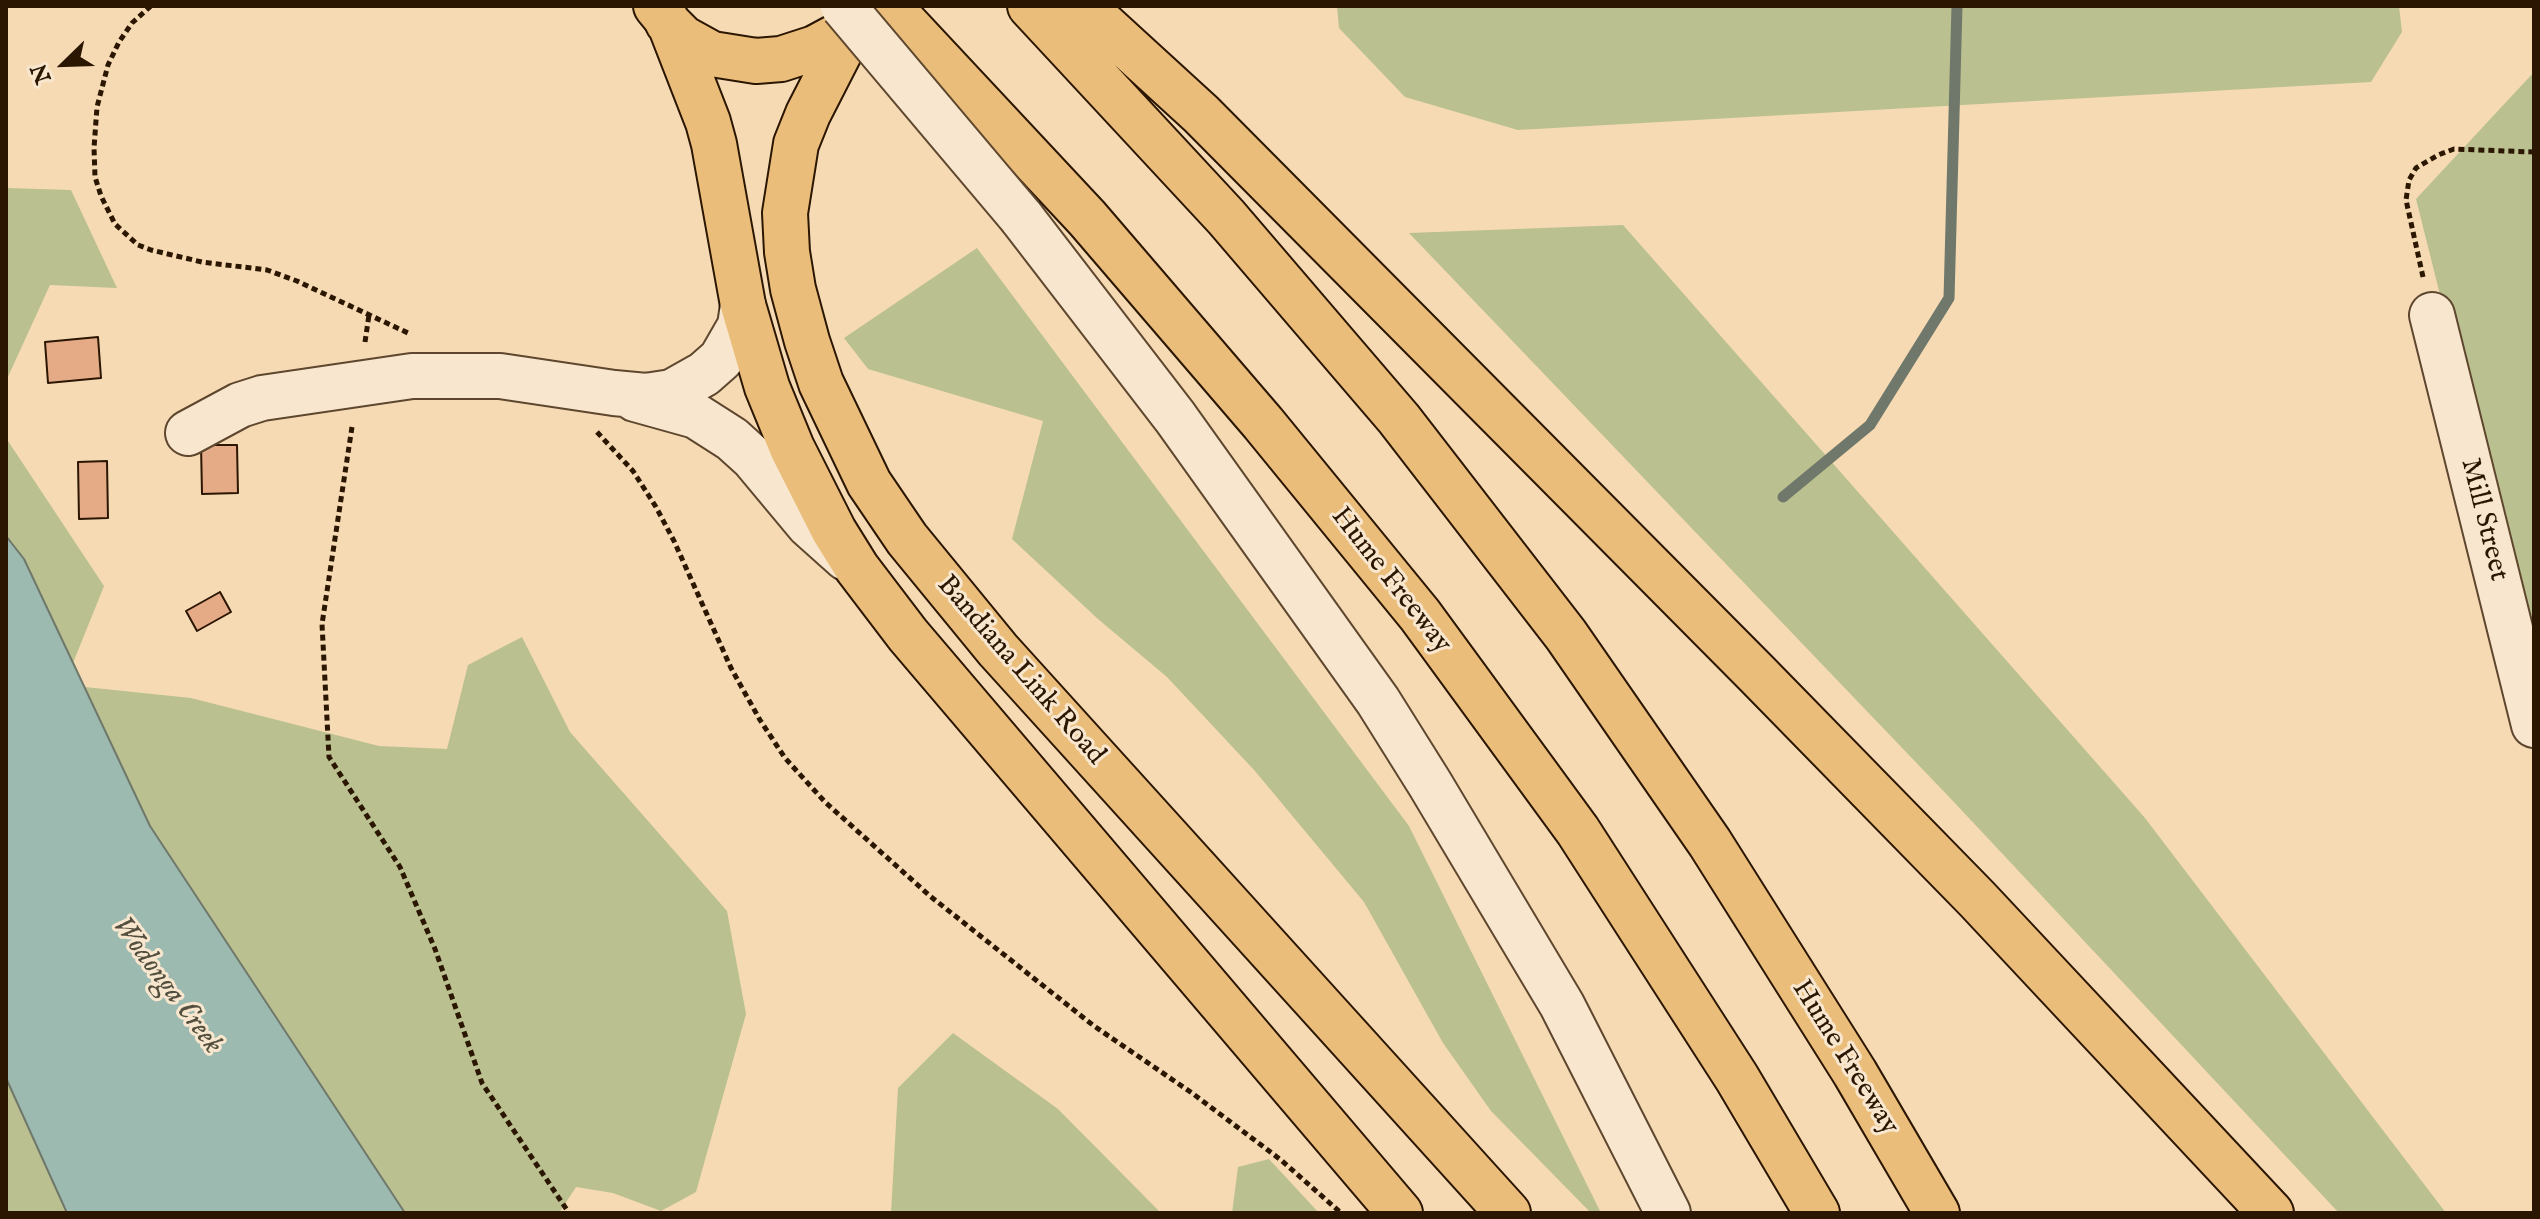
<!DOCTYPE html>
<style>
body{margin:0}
#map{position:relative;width:2540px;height:1219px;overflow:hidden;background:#f5dab4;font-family:"IM FELL English",serif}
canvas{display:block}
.frame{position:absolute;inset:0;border:8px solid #2b1602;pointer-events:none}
.north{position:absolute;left:24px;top:24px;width:80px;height:80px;-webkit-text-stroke:6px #f8e7ce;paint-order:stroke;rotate:247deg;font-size:22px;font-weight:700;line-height:32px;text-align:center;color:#2b1602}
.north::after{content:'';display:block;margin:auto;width:28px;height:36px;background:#2b1602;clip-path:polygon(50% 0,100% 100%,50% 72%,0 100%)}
</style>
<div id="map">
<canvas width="2540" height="1219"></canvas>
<div class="frame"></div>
<div class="north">N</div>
</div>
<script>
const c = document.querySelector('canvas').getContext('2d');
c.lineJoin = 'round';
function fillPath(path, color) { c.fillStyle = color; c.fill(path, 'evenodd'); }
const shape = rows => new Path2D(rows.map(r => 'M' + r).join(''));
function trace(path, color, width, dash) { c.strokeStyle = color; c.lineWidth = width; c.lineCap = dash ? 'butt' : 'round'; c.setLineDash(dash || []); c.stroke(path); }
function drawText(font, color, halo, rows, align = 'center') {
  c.font = font + ' "IM FELL English",serif'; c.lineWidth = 6; c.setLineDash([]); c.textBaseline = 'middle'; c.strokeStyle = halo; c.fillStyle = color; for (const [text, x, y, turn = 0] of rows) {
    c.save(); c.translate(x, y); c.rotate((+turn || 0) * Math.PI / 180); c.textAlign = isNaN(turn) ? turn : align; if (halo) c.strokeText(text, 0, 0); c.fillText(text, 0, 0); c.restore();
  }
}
fillPath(shape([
 [1337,6,2399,6,2402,32,2371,82,1518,130,1405,97,1339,28],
 [2534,72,2534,670,2416,199],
 [6,188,71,190,117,288,50,285,6,381],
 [1623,225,2145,818,2446,1213,2339,1213,1952,800,1409,233],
 [977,248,1409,826,1601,1213,1591,1213,1491,1111,1443,1043,1364,902,1255,771,1167,677,1098,619,1012,539,1043,421,868,369,844,338],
 [6,438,104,586,73,663,24,559,6,536],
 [522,637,570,732,727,911,746,1014,696,1192,661,1211,613,1193,576,1187,559,1213,405,1213,150,826,85,687,191,698,379,746,447,749,468,665],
 [953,1033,1058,1109,1161,1213,891,1213,898,1088],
 [6,1078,67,1213,6,1213],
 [1269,1159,1319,1213,1232,1213,1238,1167]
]), '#bac08f');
const water = shape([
 [6,536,24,559,150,826,405,1213,67,1213,6,1078,6,536]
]);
fillPath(water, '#9cbab0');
trace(water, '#6f786a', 2);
trace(shape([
 [1783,497,1870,425,1949,298,1957,6]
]), '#6f786a', 11);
const building = shape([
 [98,337,101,378,48,383,45,342,98,337],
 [201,445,237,445,238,493,202,494,201,445],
 [107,461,108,518,79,519,78,462,107,461],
 [220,592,231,612,197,631,186,611,220,592]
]);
fillPath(building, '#e5aa86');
trace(building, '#2b1602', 2);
const minor = shape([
 [1021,217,1175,417,1378,701,1430,784,1562,1005,1668,1213],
 [2432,315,2534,725],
 [635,399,696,416,732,439,753,458,808,524,846,558],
 [188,433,240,405,262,398,412,376,500,376,614,393,646,396,672,392,704,374,721,359,740,326,743,305]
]);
const major = shape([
 [668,23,683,38,712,54,756,61,781,59,815,48,841,34,857,21],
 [853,26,808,114,796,144,785,213,787,252,793,289,807,341,821,383,869,483,907,539,998,650,1508,1213],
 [671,27,708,122,714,144,743,305,767,387,792,448,834,531,857,568,908,635,1400,1213]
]);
const highway = shape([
 [656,6,665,17],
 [889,6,1087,218,1263,423,1420,615,1578,831,1737,1078,1817,1213],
 [1030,6,1226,217,1399,419,1566,635,1710,843,1855,1073,1937,1213],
 [1083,6,1201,114,1757,674,1977,899,2271,1213]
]);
trace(minor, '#5e472e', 48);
trace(major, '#2b1602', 48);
trace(highway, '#2b1602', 48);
trace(shape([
 [151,6,132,23,119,42,108,65,97,107,94,148,95,177,101,196,115,224,138,245,151,250,202,262,267,270,297,281,408,333],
 [2423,277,2406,200,2409,180,2416,168,2438,155,2454,149,2534,152],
 [365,342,369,315],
 [352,427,322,624,329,757,400,867,435,949,482,1083,569,1213],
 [597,432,633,471,656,507,674,541,731,668,760,720,785,758,825,802,930,896,1094,1026,1192,1093,1281,1160,1341,1213]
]), '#2b1602', 5, [6, 4]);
trace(minor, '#f8e7ce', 44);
trace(major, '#eabd7a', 44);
trace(highway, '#eabd7a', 44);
const minorBridge = shape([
 [843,6,1021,217]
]);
trace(minorBridge, '#5e472e', 48, []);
trace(minorBridge, '#f8e7ce', 44);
drawText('28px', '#2b1602', '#f8e7ce', [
 ["Mill Street",2483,520,76],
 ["Hume Freeway",1390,581,52],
 ["Bandiana Link Road",1020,671,49],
 ["Hume Freeway",1844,1058,58]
]);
drawText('italic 30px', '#534f3f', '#f8e7ce', [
 ["Wodonga Creek",166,986,53]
]);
</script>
